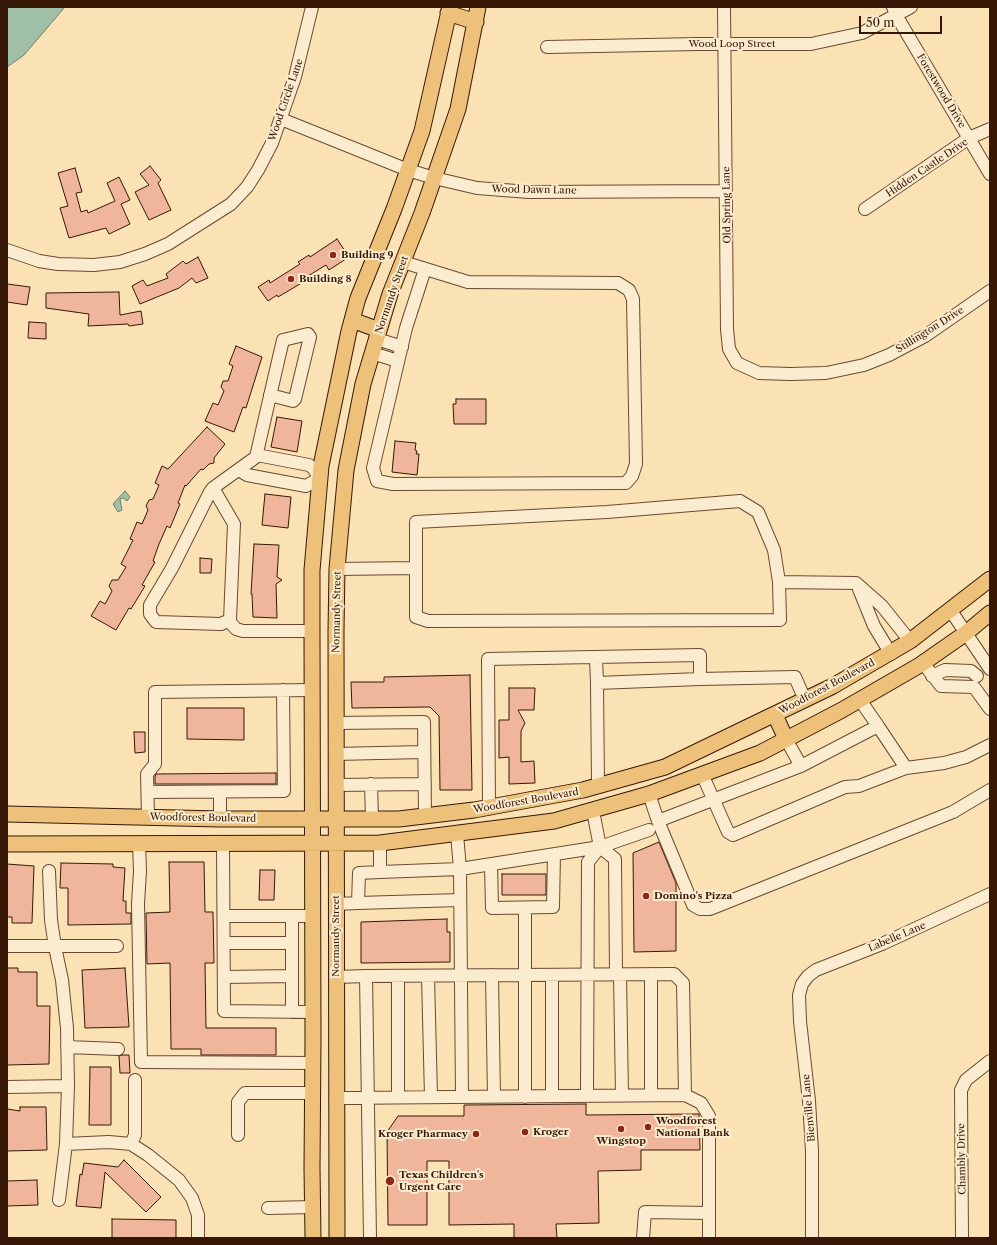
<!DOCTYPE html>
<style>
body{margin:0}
#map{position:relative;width:997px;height:1245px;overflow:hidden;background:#fbe2b5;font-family:"Libre Caslon Text",serif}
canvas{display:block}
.frame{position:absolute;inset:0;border:8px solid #361705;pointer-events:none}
.scale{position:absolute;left:859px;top:16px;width:83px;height:18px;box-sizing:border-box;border:2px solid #361705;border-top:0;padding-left:5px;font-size:12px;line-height:14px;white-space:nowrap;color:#361705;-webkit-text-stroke:3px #fceccf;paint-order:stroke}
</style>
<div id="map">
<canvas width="997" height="1245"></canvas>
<div class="frame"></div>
<div class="scale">50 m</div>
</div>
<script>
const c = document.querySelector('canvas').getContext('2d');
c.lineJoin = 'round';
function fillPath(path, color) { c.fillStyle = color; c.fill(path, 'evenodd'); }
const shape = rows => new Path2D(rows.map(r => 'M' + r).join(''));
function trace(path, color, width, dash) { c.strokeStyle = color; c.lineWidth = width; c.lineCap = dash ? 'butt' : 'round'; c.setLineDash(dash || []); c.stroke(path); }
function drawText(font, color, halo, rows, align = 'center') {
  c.font = font + ' "Libre Caslon Text",serif'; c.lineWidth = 4; c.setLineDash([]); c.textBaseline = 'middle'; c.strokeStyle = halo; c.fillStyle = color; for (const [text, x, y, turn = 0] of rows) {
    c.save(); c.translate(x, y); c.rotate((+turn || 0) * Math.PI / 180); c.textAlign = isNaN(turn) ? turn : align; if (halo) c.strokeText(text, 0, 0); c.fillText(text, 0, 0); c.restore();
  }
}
const water = shape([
 [7,7,65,7,24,55,7,67,7,7],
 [125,491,130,497,127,501,123,498,120,499,122,510,118,512,113,504,125,491]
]);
fillPath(water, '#a0bfa7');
trace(water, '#767c66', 1);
const building = shape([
 [150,166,161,180,158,183,171,210,149,220,135,192,149,185,140,174,150,166],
 [75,168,82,192,76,193,81,212,87,210,88,213,115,201,107,183,119,177,130,200,121,204,130,224,109,234,106,228,69,238,60,208,68,206,58,173,75,168],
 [337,239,349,257,329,270,326,265,308,276,310,278,278,297,277,295,268,301,258,287,269,280,270,283,300,264,298,262,309,255,310,257,337,239],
 [198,257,208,278,196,283,192,278,179,288,140,304,132,286,143,280,147,286,168,278,166,274,183,261,186,264,198,257],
 [7,284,30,287,27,305,7,302,7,284],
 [119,292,120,315,141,311,143,324,129,326,128,324,88,326,89,314,46,308,46,293,119,292],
 [29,322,46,323,46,339,28,338,29,322],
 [236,346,262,357,246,408,243,407,234,432,205,421,213,403,218,405,224,391,221,387,223,381,228,381,233,366,229,364,236,346],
 [456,399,486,399,486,424,454,424,453,404,456,404,456,399],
 [277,417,302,421,297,452,271,447,277,417],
 [207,427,225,444,214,458,214,463,209,464,203,470,201,469,186,486,185,485,178,503,180,504,170,528,167,526,159,544,153,561,155,562,142,585,145,586,131,609,129,608,116,630,91,616,100,601,105,604,112,591,109,586,112,580,118,580,126,567,121,564,133,540,130,539,137,522,142,524,148,510,146,506,149,500,153,499,159,485,155,483,162,466,168,469,207,427],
 [395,441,416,443,415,450,417,451,416,454,419,454,417,475,392,472,395,441],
 [265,494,291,497,288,528,262,525,265,494],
 [254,544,279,545,277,577,282,580,276,584,277,618,253,617,252,594,251,594,254,544],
 [200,558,212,559,211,573,200,573,200,558],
 [470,675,472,790,440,790,439,716,430,707,352,708,351,682,384,682,384,677,470,675],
 [509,688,535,688,534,710,518,710,525,723,521,731,521,762,534,761,535,783,509,784,509,757,499,758,499,720,509,720,509,688],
 [187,708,244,708,244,740,187,739,187,708],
 [134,732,145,732,145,752,135,753,134,732],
 [276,773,276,784,155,784,155,777,156,774,276,773],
 [659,842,676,883,676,951,634,952,633,853,659,842],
 [169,862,204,862,205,912,213,912,214,963,205,963,206,1028,276,1028,276,1055,201,1055,201,1049,171,1049,170,963,147,964,146,913,170,912,169,862],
 [61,863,113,864,113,867,125,868,123,901,126,901,126,913,131,913,131,924,68,925,68,888,60,888,61,863],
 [7,864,34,866,32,923,12,923,12,917,7,917,7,864],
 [260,870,275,870,274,900,259,900,260,870],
 [502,874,546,874,546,895,502,895,502,874],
 [447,919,447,932,450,932,450,962,361,963,361,922,447,919],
 [7,968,18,968,18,972,37,972,37,1006,50,1006,49,1064,7,1065,7,968],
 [125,968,129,1027,85,1028,82,970,125,968],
 [122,1055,129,1055,130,1073,120,1073,119,1056,122,1055],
 [90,1067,111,1067,111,1125,89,1125,90,1067],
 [586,1104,586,1115,699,1114,700,1150,641,1150,641,1170,598,1171,599,1223,556,1224,557,1238,514,1238,514,1224,449,1225,449,1161,427,1161,427,1225,388,1225,387,1132,398,1116,464,1116,464,1105,586,1104],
 [20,1107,46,1107,47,1150,7,1151,7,1109,20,1111,20,1107],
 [124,1160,161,1197,146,1212,105,1172,101,1208,76,1206,80,1174,82,1175,84,1163,118,1167,124,1160],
 [37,1180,38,1205,7,1206,7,1181,37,1180],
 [112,1219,176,1220,176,1238,112,1238,112,1219]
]);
fillPath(building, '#f0b69c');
trace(building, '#361705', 1);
const minor = shape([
 [724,7,727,329,729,349,737,363,759,373,790,374,826,373,864,365,889,355,925,336,990,291],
 [893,7,896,15,990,174],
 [547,47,697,44,811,44,862,33,911,7],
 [281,119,408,170,434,178,477,188,529,192,726,191],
 [865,209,969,138,990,129],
 [7,250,39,261,58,264,94,265,120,262,145,254,168,244,231,204,247,187,258,170,272,143,295,77,312,7],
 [403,262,468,282,618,283,629,290,633,299,636,464,632,476,626,483,393,484,377,481,373,468,406,328,425,269],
 [377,339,402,347],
 [372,353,398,361],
 [239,470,247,475,306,486,320,478,313,468,309,465,257,455],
 [213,488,234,524,230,620,221,624,156,622,150,614,150,605,172,568,210,492,213,488,256,457,279,357,283,340,308,334,310,337,295,399,293,401,270,395],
 [740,501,758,512,774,550,779,582,780,620,428,621,416,617,416,522,607,512,740,501],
 [337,569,415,568],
 [779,582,856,583,882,606,910,641],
 [859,589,874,626,891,654],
 [951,611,990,669],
 [229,621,236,629,243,631,312,631],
 [923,663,941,686,974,687,990,709],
 [932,676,945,670,971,671,977,676],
 [700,679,795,677,805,700],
 [597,683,598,786],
 [860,700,878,726],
 [335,723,424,722,425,816],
 [786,739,801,766],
 [335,754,424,752],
 [702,774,728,832,733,835,845,787,859,786,906,768],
 [371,784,372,819],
 [336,785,425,784],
 [148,792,284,791,283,690],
 [220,792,220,819],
 [649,794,658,821,801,766,878,726,906,768,944,763,966,757,990,745],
 [489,807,488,659,700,655,700,679,597,683,596,657],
 [148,817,147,774,155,764,155,692,312,690],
 [658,821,693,905,700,909,710,909,953,812,990,790],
 [457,834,460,869,462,1097],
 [139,843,140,871,138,904,141,1062,313,1063],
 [223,843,224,1011,313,1012],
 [380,843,380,872,460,869,600,847,649,830],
 [600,847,615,859,616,974],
 [491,864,492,908,553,907,554,854],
 [49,871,51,920,55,947,62,980,67,1028,68,1086,66,1144,59,1200],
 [380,872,359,873,358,903,460,900],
 [336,904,358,903],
 [525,908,525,1097],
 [224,916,312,916],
 [224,943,292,943],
 [7,946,117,946],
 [620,974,622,1095],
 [492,975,494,1097],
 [398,976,398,1097],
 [428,976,431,1097],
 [224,977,292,976],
 [336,977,366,976],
 [292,1012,292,916],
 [67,1047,118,1049],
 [7,1087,68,1086],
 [587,1095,588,862,600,847,593,811],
 [651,1095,651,974],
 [552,1096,552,975],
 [337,1098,685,1095,701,1103,709,1116,709,1238],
 [238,1135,238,1102,245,1093,312,1093],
 [66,1144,109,1142,131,1144,148,1155,179,1180,192,1198,198,1215,198,1238],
 [131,1144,135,1135,135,1080],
 [268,1208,314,1207],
 [370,1238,366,976,674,974,683,983,685,1095],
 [643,1238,645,1212,709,1213],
 [812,1238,812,1151,809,1101,800,1021,799,995,802,984,808,976,816,970,882,944,990,894],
 [962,1238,961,1090,966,1080,990,1061]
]);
const major = shape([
 [448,13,476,22],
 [352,320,379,330],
 [775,715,786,739],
 [7,814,220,819,399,819,474,810,583,790,665,767,833,686,910,641,990,579],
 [7,844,380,843,554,821,649,794,760,753,842,710,920,665,966,633,990,613],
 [313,1238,312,1168,313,1040,312,631,312,570,321,466,349,331,358,298,394,209,422,131,450,7],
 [337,1238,336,631,337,569,346,470,363,384,390,294,422,213,458,109,478,7]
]);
trace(minor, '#674a31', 14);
trace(major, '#361705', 17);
trace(minor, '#fceccf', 12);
trace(major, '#eec17a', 15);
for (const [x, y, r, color] of [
 [333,255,4,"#8f2418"],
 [291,279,4,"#8f2418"],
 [646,896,4,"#8f2418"],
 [648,1127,4,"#8f2418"],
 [621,1129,4,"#8f2418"],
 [525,1132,4,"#8f2418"],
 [476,1134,4,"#8f2418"],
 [390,1181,5,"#8f2418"]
]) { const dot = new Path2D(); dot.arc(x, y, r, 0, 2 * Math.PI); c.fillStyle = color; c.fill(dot); trace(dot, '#fceccf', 1.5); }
drawText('10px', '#361705', '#fceccf', [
 ["Wood Loop Street",732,44],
 ["Forestwood Drive",941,91,59],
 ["Wood Circle Lane",286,100,-71],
 ["Hidden Castle Drive",927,168,-34],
 ["Wood Dawn Lane",534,190,1],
 ["Old Spring Lane",727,205,-91],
 ["Normandy Street",392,295,-71],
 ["Stillington Drive",930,330,-32],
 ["Normandy Street",337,612,-89],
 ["Woodforest Boulevard",827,687,-28],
 ["Woodforest Boulevard",526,801,-10],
 ["Woodforest Boulevard",203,818,1],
 ["Normandy Street",336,936,-90],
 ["Labelle Lane",897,937,-23],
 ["Bienville Lane",809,1108,-95],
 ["Chambly Drive",962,1159,-91]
]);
drawText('bold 10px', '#361705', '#fceccf', [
 ["Building 9",341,255],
 ["Building 8",299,279],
 ["Domino's Pizza",654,896],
 ["Woodforest",656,1121],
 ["National Bank",656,1133],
 ["Kroger",533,1132],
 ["Kroger Pharmacy",468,1134,"right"],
 ["Wingstop",621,1141,"center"],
 ["Texas Children's",399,1175],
 ["Urgent Care",399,1187]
], 'left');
</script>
